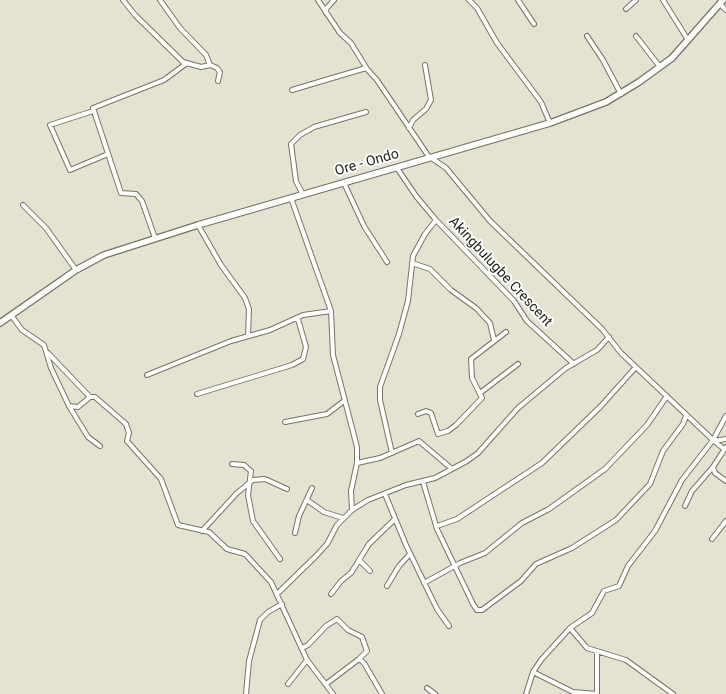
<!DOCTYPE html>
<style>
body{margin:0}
canvas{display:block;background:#e4e2d1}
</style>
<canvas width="726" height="694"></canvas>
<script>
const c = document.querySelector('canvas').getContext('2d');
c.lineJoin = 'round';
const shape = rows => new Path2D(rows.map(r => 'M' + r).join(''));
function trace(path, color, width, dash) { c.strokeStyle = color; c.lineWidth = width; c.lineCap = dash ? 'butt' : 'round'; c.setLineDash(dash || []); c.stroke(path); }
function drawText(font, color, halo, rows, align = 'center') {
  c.font = font + ' Roboto,sans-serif'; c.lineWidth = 4; c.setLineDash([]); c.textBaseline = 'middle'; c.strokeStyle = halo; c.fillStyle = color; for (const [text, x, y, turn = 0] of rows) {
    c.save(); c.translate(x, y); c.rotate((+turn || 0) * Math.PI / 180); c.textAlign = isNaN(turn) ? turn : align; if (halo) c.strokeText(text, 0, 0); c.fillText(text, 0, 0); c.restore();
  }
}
const street = shape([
 [123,0,135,15,183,62,201,67,210,65,217,68,220,72,218,81],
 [160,0,180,28,206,55,210,65],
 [318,0,340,33,351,43,367,69],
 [469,0,477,8,497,43,541,102,550,123],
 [518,0,534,24],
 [663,0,688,40],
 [720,4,726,10],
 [626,9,636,0],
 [326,13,326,9,334,0],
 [587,36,603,60,621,94],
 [636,36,660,67],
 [292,90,366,68,377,80,429,157],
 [93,111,50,125,70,170,108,154],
 [409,128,413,120,426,109,431,100,425,65],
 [430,157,446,168,490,221,602,329,621,353,714,441],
 [397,168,416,196,436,220,514,301,527,321,574,364],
 [344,183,364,226,387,262],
 [303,195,296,181,291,144,300,135,314,127,366,112],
 [291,198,331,311,333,355,357,447,357,463,351,491,352,510],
 [23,205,46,228,76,270],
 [198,225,221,265,245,298,249,309,248,336],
 [155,238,142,201,136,194,121,193,93,108,164,80,187,63],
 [412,263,430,269,451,290,476,308,490,323,494,340],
 [11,315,22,330,44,345,51,368,69,406,88,437,100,446],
 [48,353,90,397],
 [147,375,231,341,270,330,303,315,331,311],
 [480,393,518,364],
 [197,394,292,365,303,359,306,347,298,319],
 [69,406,78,407,90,397,95,397,126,424,129,433,127,441,161,479,178,525,209,532,227,549,245,554,271,582,307,660,333,694],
 [418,414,426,411,431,413,438,434,448,431,456,425,482,398,472,378,471,359,506,332],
 [285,422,327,414,344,401],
 [726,447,713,467,715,473,726,481],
 [724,449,714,441,726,439],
 [392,453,380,400,380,387,399,334,408,301,413,256,425,234,436,220],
 [357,463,380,458,419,441,452,469],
 [232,464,244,465,251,471,248,495,253,521,280,559],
 [423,482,437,529,473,604,477,610,482,610,521,581,536,564,572,548,616,520,650,484,663,451,683,424,686,416],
 [385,494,406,545,437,609,449,626],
 [307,500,324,512,343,518],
 [685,506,692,491,713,467],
 [437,526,457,519,542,463,600,407,636,367],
 [202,531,237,493,253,480,265,479,287,489],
 [295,533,299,516,312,488],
 [712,539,726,521],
 [359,560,370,571],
 [424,583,460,563,485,553,522,523,549,509,605,469,647,425,667,396],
 [387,586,399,566,410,554],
 [277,594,316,556,327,544,337,525,352,510,368,500,406,485,435,478,467,461,478,453,518,408,566,368,597,350,609,337],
 [331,594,341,581,351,573,369,544,394,520],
 [570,628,587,648,626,660,673,694],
 [302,648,308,645,326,626,337,619,348,630,362,637,367,651,359,659],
 [597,652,597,694],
 [533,672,573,692,597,694],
 [288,684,307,660],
 [326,684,359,659,364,663,382,694],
 [427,688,435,694],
 [246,694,249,661,260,620,268,612,282,604],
 [526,694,533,672,541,660,570,628,592,613,604,591,619,586,628,566,655,531,682,480,713,440,726,416]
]);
const primary = shape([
 [0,323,76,270,104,255,198,225,550,123,606,102,639,82,672,58,723,0]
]);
trace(street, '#767464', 6);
trace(primary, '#767464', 8);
trace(street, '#fff', 4);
trace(primary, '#fff', 5.5);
drawText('14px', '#1f1e18', '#fff', [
 ["Ore - Ondo",367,163,-16],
 ["Akingbulugbe Crescent",500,272,47]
]);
</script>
